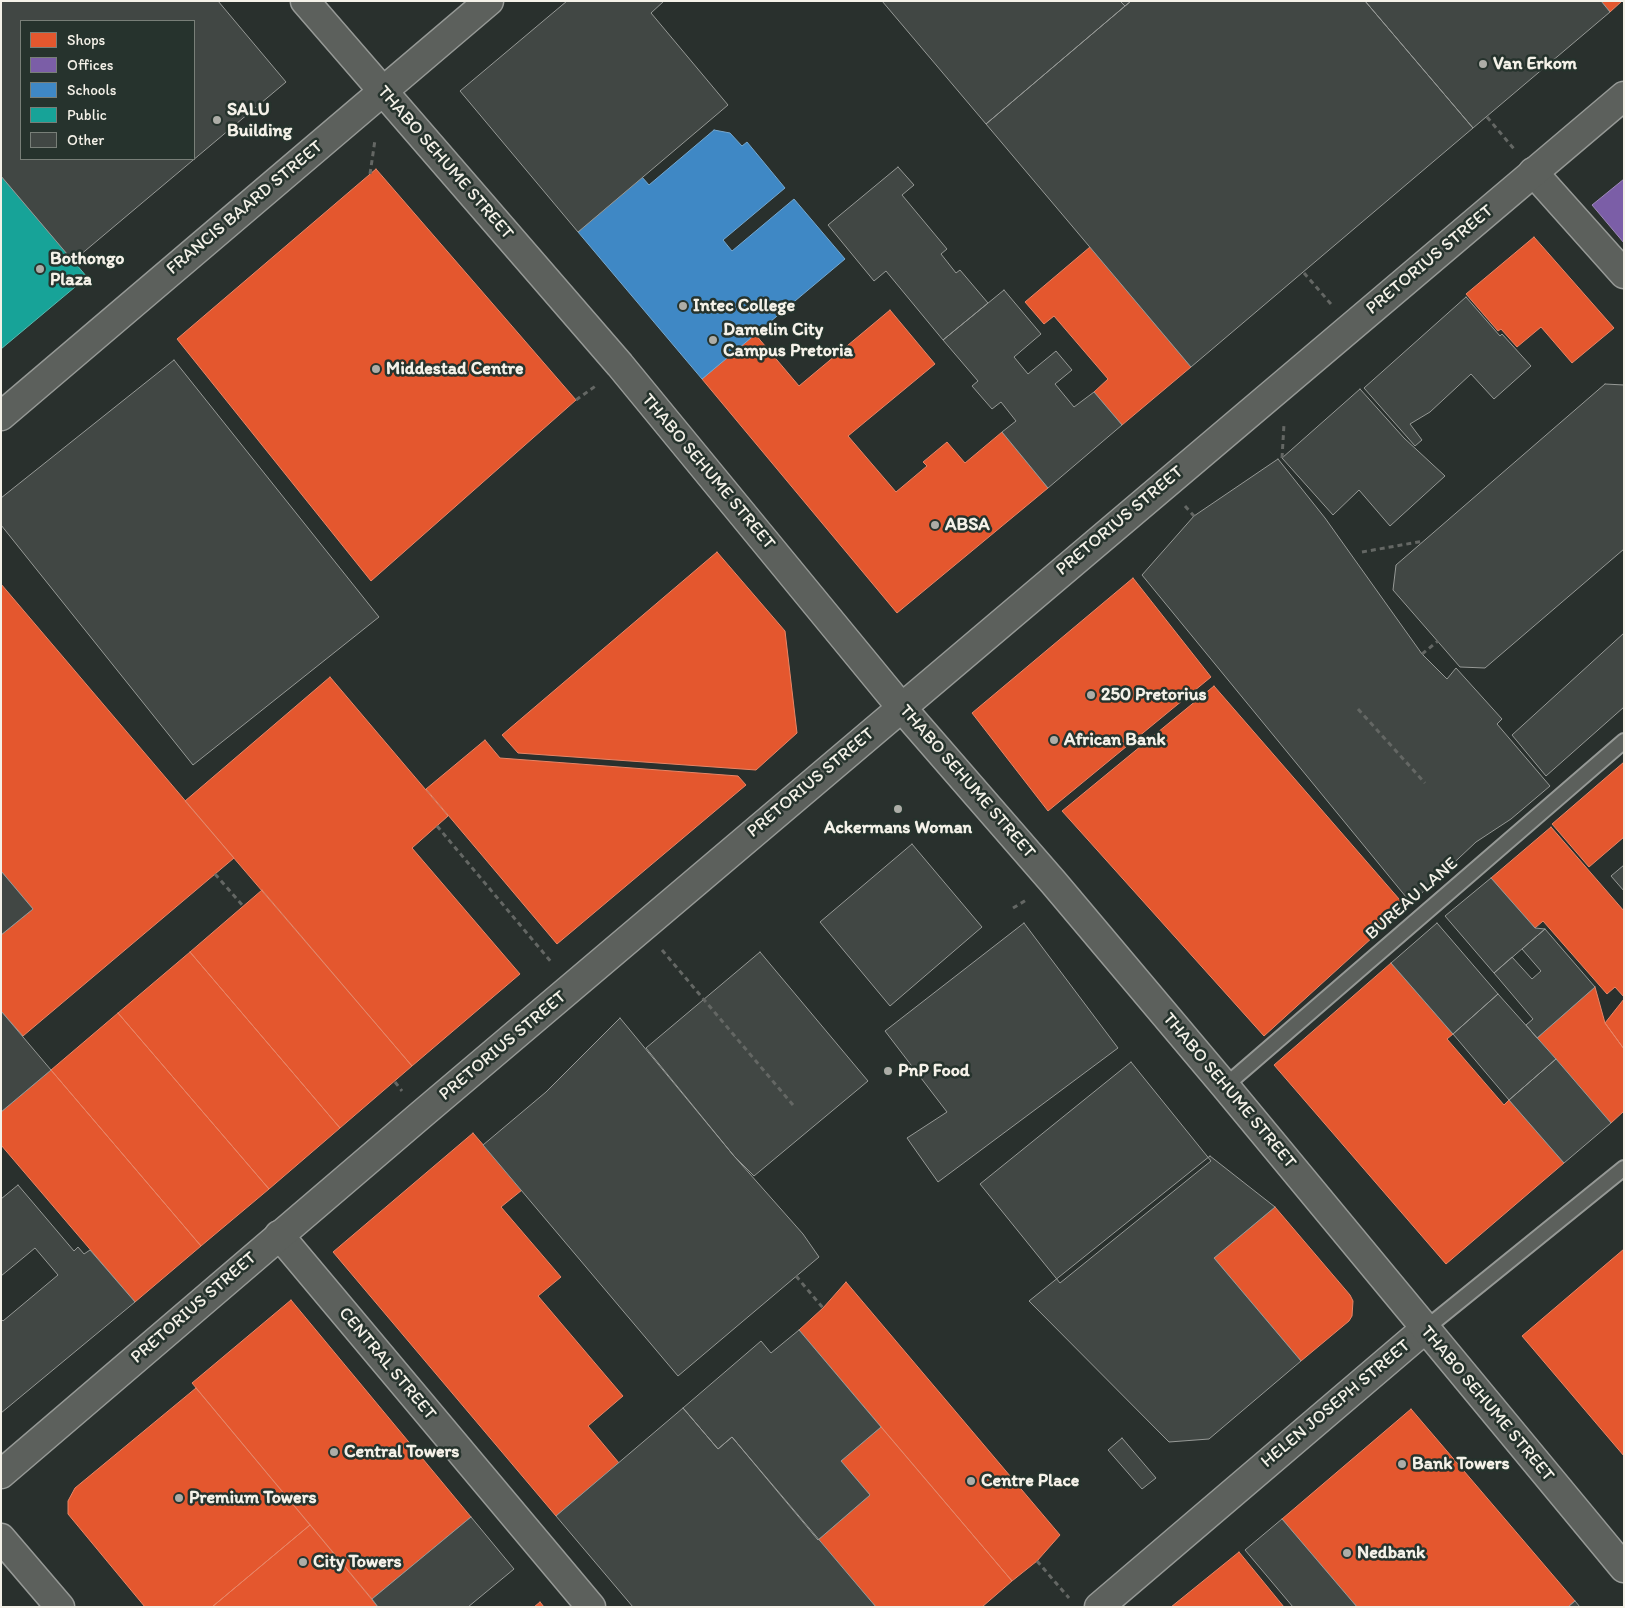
<!DOCTYPE html>
<style>
body{margin:0}
#map{position:relative;width:1625px;height:1608px;overflow:hidden;background:#29302d;font-family:Itim,sans-serif}
canvas{display:block}
.frame{position:absolute;inset:0;border:2px solid #f4f1e8;pointer-events:none}
.legend{position:absolute;left:20px;top:20px;width:175px;height:140px;box-sizing:border-box;background:#26332d;border:1px solid #787f78;margin:0;padding:6px 9px;list-style:none;font-size:15px;color:#f4f1e8}
.legend li{display:flex;align-items:center;gap:10px;height:25px}
.legend b{width:25px;border:1px solid #787f78}
</style>
<div id="map">
<canvas width="1625" height="1608"></canvas>
<div class="frame"></div>
<ul class="legend">
<li><b style="height:14px;background:#e4572e"></b>Shops</li>
<li><b style="height:14px;background:#7b5ea7"></b>Offices</li>
<li><b style="height:14px;background:#3f88c5"></b>Schools</li>
<li><b style="height:14px;background:#17a398"></b>Public</li>
<li><b style="height:14px;background:#414744"></b>Other</li>
</ul>
</div>
<script>
const c = document.querySelector('canvas').getContext('2d');
c.lineJoin = 'round';
function fillPath(path, color) { c.fillStyle = color; c.fill(path, 'evenodd'); }
const shape = rows => new Path2D(rows.map(r => 'M' + r).join(''));
function trace(path, color, width, dash) { c.strokeStyle = color; c.lineWidth = width; c.lineCap = dash ? 'butt' : 'round'; c.setLineDash(dash || []); c.stroke(path); }
function drawText(font, color, halo, rows, align = 'center') {
  c.font = font + ' Itim,sans-serif'; c.lineWidth = 5; c.setLineDash([]); c.textBaseline = 'middle'; c.strokeStyle = halo; c.fillStyle = color; for (const [text, x, y, turn = 0] of rows) {
    c.save(); c.translate(x, y); c.rotate((+turn || 0) * Math.PI / 180); c.textAlign = isNaN(turn) ? turn : align; if (halo) c.strokeText(text, 0, 0); c.fillText(text, 0, 0); c.restore();
  }
}
const shops = shape([
 [1601,1,1622,1,1610,12,1601,1],
 [376,169,576,400,371,581,177,339,376,169],
 [1534,237,1614,328,1572,363,1541,327,1517,347,1501,329,1498,331,1466,294,1534,237],
 [1090,247,1191,367,1122,425,1094,392,1108,379,1054,316,1044,324,1025,302,1090,247],
 [890,310,935,364,848,436,896,492,927,466,923,462,947,442,965,463,1002,432,1048,488,897,613,702,379,755,334,799,386,890,310],
 [717,552,785,631,797,733,756,770,518,753,502,735,717,552],
 [1133,578,1211,677,1048,811,972,713,1133,578],
 [1,584,234,858,23,1036,1,1011,1,935,33,909,1,871,1,584],
 [330,677,448,816,412,848,520,974,412,1066,185,801,330,677],
 [1214,686,1406,907,1264,1036,1062,811,1214,686],
 [485,740,500,758,738,776,746,785,557,944,426,789,485,740],
 [1624,762,1624,837,1589,867,1552,824,1624,762],
 [1551,827,1624,911,1624,997,1615,987,1607,994,1543,921,1535,928,1491,878,1551,827],
 [262,890,412,1066,340,1128,190,952,262,890],
 [190,952,340,1128,269,1189,118,1013,190,952],
 [1391,963,1453,1034,1447,1039,1504,1105,1509,1100,1564,1163,1446,1264,1274,1065,1391,963],
 [1595,987,1605,1023,1624,1049,1624,1111,1611,1123,1537,1038,1595,987],
 [1624,999,1624,1049,1605,1023,1624,999],
 [118,1013,269,1189,201,1246,51,1070,118,1013],
 [51,1070,201,1246,135,1302,1,1145,1,1112,51,1070],
 [473,1133,522,1190,501,1207,561,1277,538,1296,623,1396,588,1426,619,1463,556,1516,333,1252,473,1133],
 [1275,1207,1350,1295,1353,1301,1352,1316,1349,1321,1301,1361,1214,1258,1275,1207],
 [1624,1249,1624,1456,1522,1336,1624,1249],
 [846,1282,1060,1535,1037,1561,1012,1581,799,1330,823,1308,846,1282],
 [291,1300,471,1517,372,1599,192,1383,291,1300],
 [196,1388,310,1525,212,1607,145,1607,68,1514,68,1501,75,1488,196,1388],
 [1411,1409,1575,1601,1568,1607,1357,1607,1282,1519,1411,1409],
 [881,1427,1012,1581,982,1607,876,1607,818,1540,870,1495,841,1461,881,1427],
 [310,1525,378,1607,212,1607,310,1525],
 [1239,1552,1284,1607,1171,1607,1239,1552],
 [540,1602,544,1607,534,1607,540,1602]
]);
fillPath(shops, '#e4572e');
trace(shops, '#e98566', 1);
const offices = shape([
 [1624,179,1624,243,1592,205,1624,179]
]);
fillPath(offices, '#7b5ea7');
trace(offices, '#9f8aba', 1);
const schools = shape([
 [714,130,730,133,742,146,747,142,785,188,723,240,732,251,794,199,845,259,702,379,578,232,642,177,649,185,714,130]
]);
fillPath(schools, '#3f88c5');
trace(schools, '#75a8d0', 1);
const public = shape([
 [1,176,87,277,1,349,1,176]
]);
fillPath(public, '#17a398');
trace(public, '#59bab0', 1);
const building = shape([
 [1,1,218,1,286,82,73,261,1,176,1,1],
 [21,21,194,21,194,159,21,159,21,21],
 [567,1,664,1,651,13,728,105,578,232,460,91,567,1],
 [882,1,1120,1,1125,6,986,124,882,1],
 [1120,1,1131,1,1125,6,1120,1],
 [1131,1,1365,1,1473,128,1191,367,986,124,1131,1],
 [1365,1,1601,1,1610,12,1473,128,1365,1],
 [898,167,914,185,902,195,947,249,941,254,956,273,960,270,988,303,943,340,886,271,874,281,828,225,898,167],
 [1004,290,1041,334,1014,357,1028,374,1056,351,1072,370,1055,384,1074,407,1094,392,1122,425,1048,488,1002,432,1016,421,1001,402,992,409,972,386,978,381,943,340,1004,290],
 [1466,297,1500,336,1502,334,1531,366,1494,399,1471,374,1430,412,1410,424,1422,440,1415,446,1364,388,1466,297],
 [174,360,379,617,193,765,1,525,1,498,174,360],
 [1605,384,1624,385,1624,549,1485,668,1460,667,1393,590,1396,565,1605,384],
 [1360,389,1404,438,1445,476,1390,526,1359,490,1333,515,1282,458,1360,389],
 [1278,459,1325,518,1422,654,1447,679,1456,668,1502,719,1497,724,1550,786,1511,819,1476,842,1411,903,1142,575,1194,516,1278,459],
 [1624,633,1624,707,1546,776,1512,735,1624,633],
 [912,844,982,927,890,1006,820,922,912,844],
 [1624,865,1624,891,1611,876,1624,865],
 [1,871,33,909,1,935,1,871],
 [1491,878,1535,928,1545,929,1494,973,1445,916,1491,878],
 [1024,923,1118,1048,938,1182,907,1138,947,1112,885,1031,1024,923],
 [1437,923,1498,994,1453,1034,1391,963,1437,923],
 [1545,929,1595,987,1537,1038,1526,1025,1533,1019,1494,973,1512,957,1532,979,1541,971,1522,949,1545,929],
 [760,952,868,1081,754,1176,734,1156,646,1048,760,952],
 [1498,994,1556,1059,1509,1100,1453,1034,1498,994],
 [1,1011,51,1070,1,1112,1,1011],
 [620,1018,734,1156,803,1234,819,1257,678,1376,483,1145,546,1092,620,1018],
 [1556,1059,1611,1123,1564,1163,1509,1100,1556,1059],
 [1131,1062,1211,1161,1060,1283,980,1184,1131,1062],
 [1210,1156,1275,1207,1214,1258,1301,1361,1209,1439,1169,1442,1029,1301,1210,1156],
 [18,1185,74,1251,78,1247,84,1254,90,1250,135,1302,1,1413,1,1319,3,1321,58,1275,35,1248,1,1276,1,1199,18,1185],
 [799,1330,881,1427,841,1461,870,1495,818,1540,732,1437,718,1449,683,1408,761,1341,771,1353,799,1330],
 [683,1408,718,1449,732,1437,876,1607,633,1607,556,1516,683,1408],
 [1122,1438,1156,1478,1142,1489,1108,1450,1122,1438],
 [471,1517,514,1569,468,1607,378,1607,372,1599,471,1517],
 [1282,1519,1357,1607,1293,1607,1245,1550,1282,1519],
 [1575,1601,1580,1607,1568,1607,1575,1601]
]);
fillPath(building, '#414744');
trace(building, '#969996', 1);
const lane = shape([
 [1225,1086,1624,741],
 [1425,1329,1624,1168]
]);
const street = shape([
 [1533,172,1624,274],
 [279,1235,591,1607],
 [1099,1607,1425,1329]
]);
const secondary = shape([
 [305,1,620,365,901,707,1054,883,1225,1086,1624,1568],
 [1,416,489,1],
 [1,1474,422,1114,1624,96],
 [1,1538,60,1607]
]);
trace(lane, '#969996', 18);
trace(street, '#969996', 31);
trace(secondary, '#969996', 31);
trace(shape([
 [1487,117,1514,149],
 [370,174,375,140],
 [1304,273,1331,304],
 [576,400,597,385],
 [1282,458,1284,424],
 [1185,506,1194,516],
 [1362,552,1424,541],
 [1422,654,1438,641],
 [1358,709,1425,783],
 [437,826,552,963],
 [215,874,243,906],
 [1013,908,1028,899],
 [662,950,793,1105],
 [395,1082,402,1091],
 [796,1276,823,1308],
 [1037,1561,1069,1598]
]), '#646764', 3, [5, 4]);
trace(lane, '#5c605c', 14);
trace(street, '#5c605c', 28);
trace(secondary, '#5c605c', 28);
for (const [x, y, r, color] of [
 [1483,64,5,"#adada7"],
 [217,120,5,"#adada7"],
 [40,269,5,"#adada7"],
 [683,306,5,"#adada7"],
 [713,340,5,"#adada7"],
 [376,369,5,"#adada7"],
 [935,525,5,"#adada7"],
 [1091,695,5,"#adada7"],
 [1054,740,5,"#adada7"],
 [898,809,5,"#adada7"],
 [888,1071,5,"#adada7"],
 [334,1452,5,"#adada7"],
 [1402,1464,5,"#adada7"],
 [971,1481,5,"#adada7"],
 [179,1498,5,"#adada7"],
 [1347,1553,5,"#adada7"],
 [303,1562,5,"#adada7"]
]) { const dot = new Path2D(); dot.arc(x, y, r, 0, 2 * Math.PI); c.fillStyle = color; c.fill(dot); trace(dot, '#26332d', 2); }
drawText('bold 18px', '#f4f1e8', '#26332d', [
 ["Van Erkom",1493,64],
 ["SALU",227,110],
 ["Building",227,131],
 ["Bothongo",50,259],
 ["Plaza",50,280],
 ["Intec College",693,306],
 ["Damelin City",723,330],
 ["Campus Pretoria",723,351],
 ["Middestad Centre",386,369],
 ["ABSA",945,525],
 ["250 Pretorius",1101,695],
 ["African Bank",1064,740],
 ["Ackermans Woman",898,828,"center"],
 ["PnP Food",898,1071],
 ["Central Towers",344,1452],
 ["Bank Towers",1412,1464],
 ["Centre Place",981,1481],
 ["Premium Towers",189,1498],
 ["Nedbank",1357,1553],
 ["City Towers",313,1562]
], 'left');
drawText('18px', '#f4f1e8', '#26332d', [
 ["THABO SEHUME STREET",445,163,49],
 ["FRANCIS BAARD STREET",245,208,-40],
 ["PRETORIUS STREET",1430,260,-40],
 ["THABO SEHUME STREET",708,472,50],
 ["PRETORIUS STREET",1120,521,-40],
 ["THABO SEHUME STREET",967,782,49],
 ["PRETORIUS STREET",811,783,-40],
 ["BUREAU LANE",1412,899,-41],
 ["PRETORIUS STREET",503,1046,-40],
 ["THABO SEHUME STREET",1229,1091,50],
 ["PRETORIUS STREET",194,1308,-41],
 ["CENTRAL STREET",387,1364,50],
 ["HELEN JOSEPH STREET",1336,1404,-40],
 ["THABO SEHUME STREET",1487,1404,50]
]);
</script>
